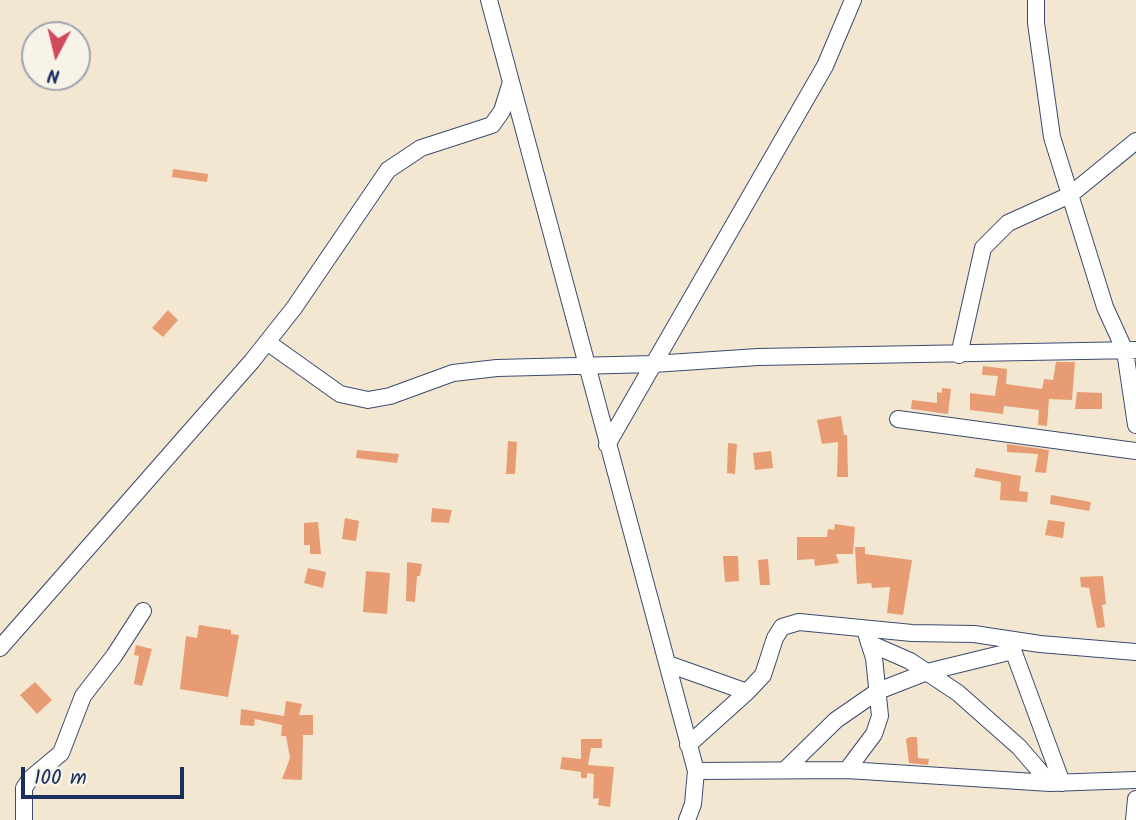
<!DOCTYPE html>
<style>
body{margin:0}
#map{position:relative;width:1136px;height:820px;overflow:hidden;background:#f3e7d1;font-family:Kalam,sans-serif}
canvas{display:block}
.north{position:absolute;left:21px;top:21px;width:70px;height:70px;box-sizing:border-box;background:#f7f3e8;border:2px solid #9fa5b1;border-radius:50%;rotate:187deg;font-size:19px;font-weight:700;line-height:28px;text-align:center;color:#1b2f5e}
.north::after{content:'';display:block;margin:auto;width:24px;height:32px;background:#d1495b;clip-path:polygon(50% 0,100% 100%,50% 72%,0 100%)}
.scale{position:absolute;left:21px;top:767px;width:163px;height:32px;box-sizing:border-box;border:4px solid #1b2f5e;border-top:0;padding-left:9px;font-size:21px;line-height:24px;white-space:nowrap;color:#1b2f5e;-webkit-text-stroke:5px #f7f3e8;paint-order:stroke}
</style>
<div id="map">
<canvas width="1136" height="820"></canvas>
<div class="north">N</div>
<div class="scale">100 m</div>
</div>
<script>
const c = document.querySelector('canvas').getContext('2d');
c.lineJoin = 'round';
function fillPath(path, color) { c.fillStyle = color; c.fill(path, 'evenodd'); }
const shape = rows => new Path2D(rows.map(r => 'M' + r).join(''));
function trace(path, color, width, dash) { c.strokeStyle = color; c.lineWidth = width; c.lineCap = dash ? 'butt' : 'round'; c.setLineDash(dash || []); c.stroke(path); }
fillPath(shape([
 [173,169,208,174,207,182,172,177],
 [168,310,178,320,163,337,152,328],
 [1056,362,1075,362,1072,400,1049,399,1047,426,1038,425,1039,410,1004,406,1003,414,970,410,970,393,995,396,998,376,982,375,983,366,1007,369,1006,384,1042,389,1044,379,1053,380],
 [942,388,951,389,948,414,911,409,912,400,937,403,937,392,942,393],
 [1077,392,1102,393,1102,409,1075,409],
 [841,416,844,435,847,435,848,477,837,477,838,442,822,444,817,420],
 [508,441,517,442,515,474,506,474],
 [728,443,737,444,735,474,727,473],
 [1007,444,1049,450,1046,473,1035,472,1038,454,1007,452],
 [357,450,399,454,397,463,356,458],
 [771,451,773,468,755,470,753,453],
 [976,468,1021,476,1019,491,1028,492,1027,502,1000,500,1001,482,974,477],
 [1051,495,1091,502,1089,511,1050,504],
 [432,508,452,510,449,523,431,522],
 [345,518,359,521,356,541,342,539],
 [1048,520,1065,522,1063,538,1045,535],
 [318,522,321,554,310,554,310,545,304,545,304,523],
 [835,524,855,527,853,554,836,554,839,563,815,566,814,559,797,560,797,537,827,537,828,529,834,530],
 [855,547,865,547,865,554,912,560,903,615,887,613,890,587,872,588,871,583,857,584],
 [723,556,738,556,739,581,725,582],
 [768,559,770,585,760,585,758,560],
 [407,562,422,564,420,576,417,576,415,602,406,601],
 [308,568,326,572,323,588,304,583],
 [366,571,390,573,387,614,363,612],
 [1103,576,1106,604,1102,605,1105,627,1097,628,1089,588,1081,587,1080,577],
 [199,625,231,630,231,634,239,635,228,697,180,689,186,636,197,638],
 [136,645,152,649,142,686,134,684,139,656,134,655],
 [35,682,52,700,37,714,20,695],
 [286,701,302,704,299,715,313,715,313,735,303,735,302,780,282,779,290,758,286,736,281,736,282,725,255,719,254,726,240,725,241,709,284,716],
 [910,737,917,737,918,758,929,759,928,765,909,763,906,739],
 [581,739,602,739,602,748,591,748,588,765,614,767,610,807,598,805,599,798,593,799,594,774,587,773,587,778,581,778,581,772,560,769,562,757,581,759]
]), '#e79c73');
const minor = shape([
 [489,0,696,771,693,804,687,820],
 [1036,0,1036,23,1052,137,1105,307,1125,351,1136,425],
 [267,342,340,394,368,400,390,396,453,373,497,368,653,364,758,357,1136,350],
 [959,355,983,248,1008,223,1070,195,1136,141],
 [898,419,1136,451],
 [607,445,825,66,853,0],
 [1010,642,1062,783],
 [869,643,910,661,958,693,1019,747,1050,783],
 [0,648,252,361,294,308,388,170,421,148,492,125,502,111,511,82],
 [668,664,747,692,763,675,775,638,782,627,799,622,912,633,974,634,1040,644,1136,652],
 [688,745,747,692],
 [787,768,836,720,878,691,927,672,1013,651],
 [847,770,874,734,880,716,874,658,867,636],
 [696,771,847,770,1050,783,1136,780],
 [24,820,24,788,30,779,61,753,83,696,114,656,143,611],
 [1134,820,1136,799]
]);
trace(minor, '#3b4b6f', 18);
trace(minor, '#fff', 16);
</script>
